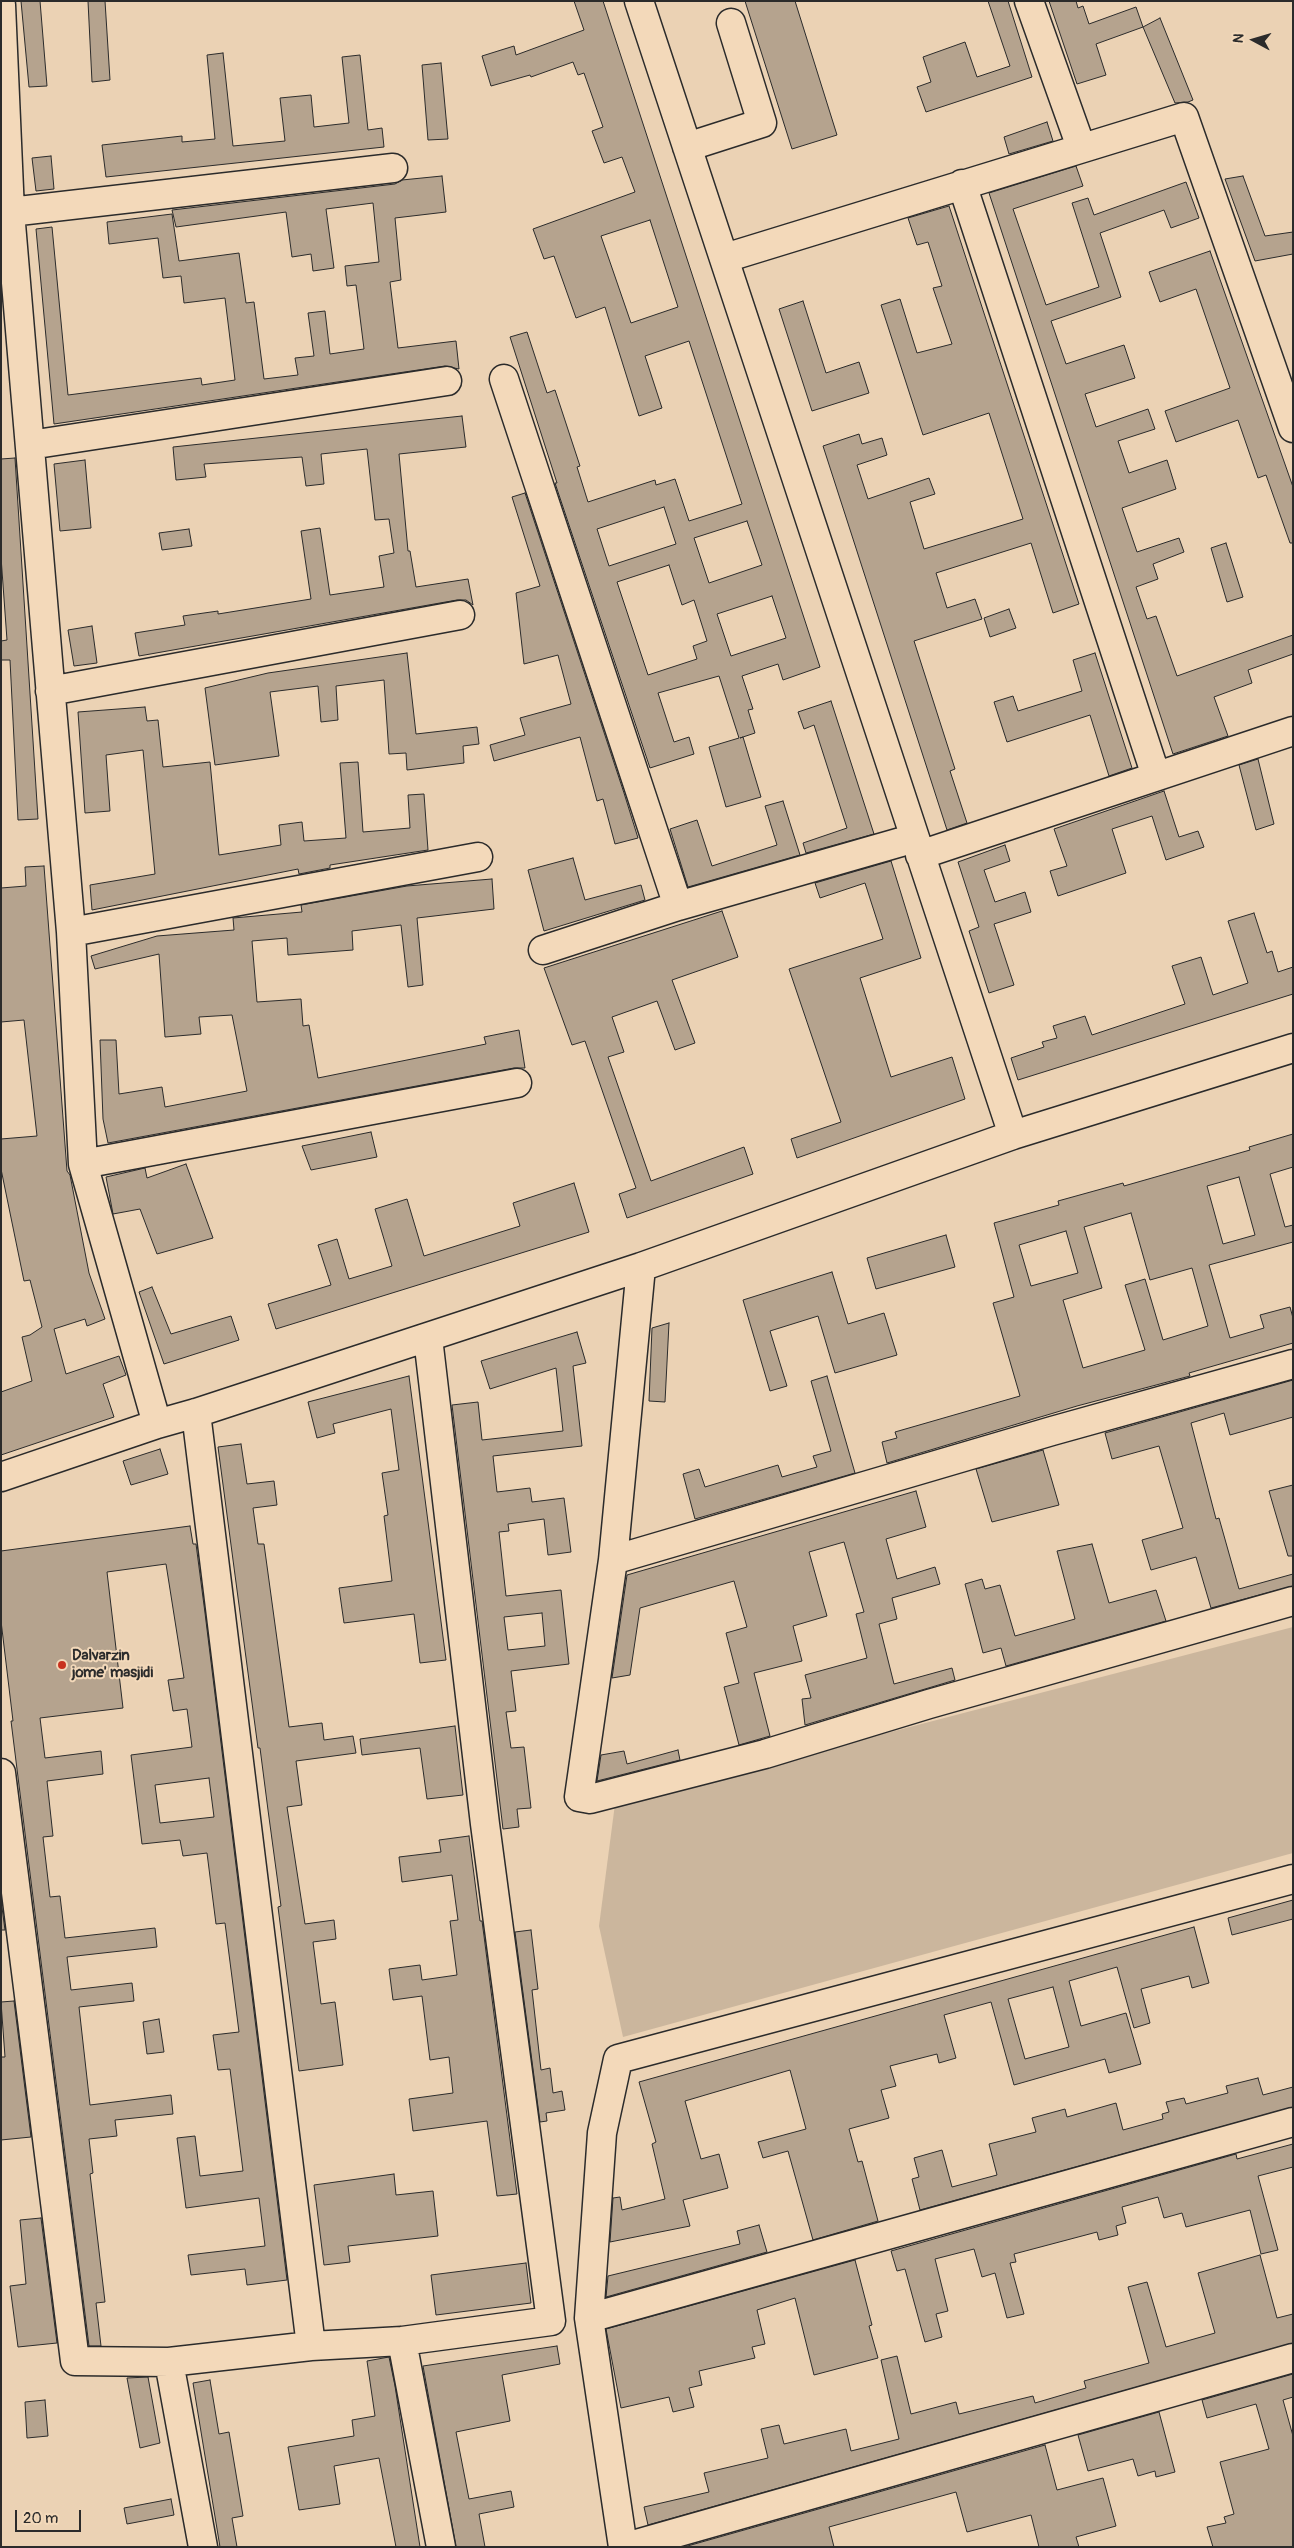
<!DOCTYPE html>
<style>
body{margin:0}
#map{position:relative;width:1294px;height:2548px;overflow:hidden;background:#ebd2b4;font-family:Pangolin,sans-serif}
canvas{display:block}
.frame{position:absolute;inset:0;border:2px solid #2b2b2b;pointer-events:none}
.north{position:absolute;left:1229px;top:15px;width:50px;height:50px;-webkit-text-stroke:4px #f3d9ba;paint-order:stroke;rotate:276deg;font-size:14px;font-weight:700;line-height:20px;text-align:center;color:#2b2b2b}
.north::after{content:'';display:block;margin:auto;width:18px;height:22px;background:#2b2b2b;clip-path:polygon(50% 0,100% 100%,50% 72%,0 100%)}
.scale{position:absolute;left:15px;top:2510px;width:66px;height:22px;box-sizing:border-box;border:2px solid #2b2b2b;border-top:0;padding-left:6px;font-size:15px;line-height:18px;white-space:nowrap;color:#2b2b2b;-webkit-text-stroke:4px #f3d9ba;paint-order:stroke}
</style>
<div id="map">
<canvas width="1294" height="2548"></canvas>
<div class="frame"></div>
<div class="north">N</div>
<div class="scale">20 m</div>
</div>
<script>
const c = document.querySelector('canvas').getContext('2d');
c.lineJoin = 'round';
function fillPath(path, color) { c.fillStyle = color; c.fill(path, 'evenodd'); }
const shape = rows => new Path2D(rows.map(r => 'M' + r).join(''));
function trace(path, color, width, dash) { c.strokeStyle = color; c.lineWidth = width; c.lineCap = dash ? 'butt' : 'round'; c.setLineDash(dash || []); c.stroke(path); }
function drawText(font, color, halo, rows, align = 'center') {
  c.font = font + ' Pangolin,sans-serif'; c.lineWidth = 4; c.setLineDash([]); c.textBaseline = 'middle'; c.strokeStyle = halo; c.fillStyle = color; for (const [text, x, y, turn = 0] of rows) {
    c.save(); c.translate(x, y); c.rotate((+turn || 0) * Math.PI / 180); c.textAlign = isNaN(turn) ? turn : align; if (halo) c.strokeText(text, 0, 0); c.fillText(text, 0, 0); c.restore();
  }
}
fillPath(shape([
 [1293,1627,1293,1853,623,2037,599,1926,615,1804]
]), '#cbb69d');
const building = shape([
 [21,1,40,1,47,86,29,87,21,1],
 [88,1,105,1,110,80,92,82,88,1],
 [574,1,603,1,820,667,783,680,778,664,742,676,753,709,748,710,755,733,740,738,743,737,761,797,726,807,709,747,739,738,719,676,658,693,674,742,689,737,694,754,650,768,555,483,557,483,510,337,527,332,547,393,555,390,580,466,577,467,588,502,655,480,656,485,675,479,689,521,742,504,689,341,645,356,662,408,639,416,605,307,576,318,554,256,544,259,533,229,635,192,622,157,604,163,592,131,603,127,584,73,578,75,573,62,531,77,530,75,491,86,482,56,514,46,516,55,584,30,574,1],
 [650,220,678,307,631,323,601,236,650,220],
 [664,507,676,544,609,566,597,529,664,507],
 [747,521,762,565,709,583,694,538,747,521],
 [669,565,682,605,694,600,707,641,693,646,697,659,648,675,617,582,669,565],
 [772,596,786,638,731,656,717,614,772,596],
 [745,1,795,1,837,135,792,149,745,1],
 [988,1,1008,1,1032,77,926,112,917,87,931,82,923,57,965,42,977,77,1010,66,988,1],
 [1049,1,1076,1,1078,8,1083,6,1089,24,1136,7,1143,27,1096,44,1106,75,1077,84,1049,1],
 [1160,18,1193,100,1188,102,1175,103,1143,27,1160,18],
 [223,53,233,146,285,141,280,98,311,95,314,127,349,123,342,57,360,55,368,130,382,128,384,147,106,177,102,145,182,136,182,142,215,139,207,55,223,53],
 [441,63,448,139,428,140,422,65,441,63],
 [1047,122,1053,141,1009,154,1004,137,1047,122],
 [51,156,54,189,36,191,32,158,51,156],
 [1076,166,1083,186,1013,209,1046,305,1099,287,1072,203,1088,198,1094,215,1186,182,1199,218,1171,228,1164,210,1100,233,1121,297,1051,321,1066,364,1124,345,1135,378,1085,394,1096,427,1148,409,1155,429,1118,441,1129,473,1167,460,1176,489,1122,508,1137,552,1179,538,1184,552,1153,564,1158,579,1136,587,1147,619,1156,616,1177,676,1293,635,1293,654,1248,670,1252,683,1214,697,1228,736,1173,754,989,193,1076,166],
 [442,176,446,212,395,218,401,280,390,282,398,348,456,341,459,369,445,366,54,424,36,229,52,227,68,395,201,378,202,385,235,380,225,298,184,303,181,276,163,278,158,238,109,244,107,222,172,214,179,261,239,253,246,303,254,302,264,379,298,375,295,358,314,356,308,313,325,311,330,354,364,349,356,285,347,286,345,266,379,262,373,203,326,209,334,268,313,271,311,254,292,257,286,212,176,227,172,210,395,184,402,180,442,176],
 [1243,176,1265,236,1293,232,1293,254,1255,261,1225,179,1243,176],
 [949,206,1079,604,1053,613,1031,543,936,573,947,608,975,599,982,619,914,641,955,769,950,771,967,823,947,830,823,446,859,434,862,444,882,438,887,455,857,465,868,499,929,478,935,494,910,502,924,549,1023,519,989,413,923,435,881,305,900,299,917,353,952,344,933,288,942,286,928,242,917,245,908,218,949,206],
 [1210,251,1293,487,1293,543,1290,543,1266,475,1258,478,1238,420,1176,442,1165,411,1230,388,1196,289,1160,302,1149,272,1210,251],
 [803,301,826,373,859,362,869,393,812,411,779,309,803,301],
 [462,416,466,447,399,454,408,551,410,551,416,587,468,579,473,605,466,600,457,600,139,656,135,633,185,625,183,616,218,611,218,614,311,599,301,531,320,528,330,595,384,587,379,556,394,553,389,519,375,520,367,449,321,454,324,484,306,486,302,457,204,464,206,477,176,480,173,447,462,416],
 [15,458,38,819,18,820,10,660,1,660,1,641,7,640,1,557,1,459,15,458],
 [85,460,91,528,60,531,54,464,85,460],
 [525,493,624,793,638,838,615,844,603,799,597,801,580,737,494,761,490,745,525,735,520,718,571,704,558,655,524,664,516,593,540,586,512,497,525,493],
 [189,529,192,546,162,550,159,533,189,529],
 [1226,543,1243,597,1227,602,1211,548,1226,543],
 [1009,609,1016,628,990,637,984,618,1009,609],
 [92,626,97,663,74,666,68,630,92,626],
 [407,653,416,734,477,727,479,744,463,746,464,763,407,770,406,753,389,754,384,680,336,686,338,720,321,722,318,686,270,692,279,756,215,765,205,688,268,673,407,653],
 [1095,653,1132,768,1109,776,1090,715,1007,742,994,702,1013,696,1018,711,1082,691,1073,660,1095,653],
 [831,701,874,834,806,853,803,843,847,828,814,725,804,729,798,712,831,701],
 [145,707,147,721,158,720,163,767,210,762,219,855,281,845,279,825,302,822,304,841,346,838,340,763,358,762,363,832,410,828,408,795,424,794,428,850,330,865,330,868,299,874,298,869,92,910,90,885,155,874,143,750,106,755,110,811,85,813,78,712,145,707],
 [1258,759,1274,824,1256,830,1239,765,1258,759],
 [1164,791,1179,837,1198,831,1204,847,1166,860,1152,816,1112,829,1126,873,1058,896,1050,871,1067,866,1054,829,1164,791],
 [783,801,800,855,688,887,670,829,697,820,712,866,777,845,765,806,783,801],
 [1005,845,1010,861,984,870,995,902,1025,892,1031,912,994,924,1014,985,989,993,969,931,979,927,958,862,1005,845],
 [573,858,585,900,641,885,645,900,544,931,528,870,573,858],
 [891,861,921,958,860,978,871,1013,891,1077,952,1057,965,1099,797,1158,791,1139,841,1122,789,969,883,939,865,883,820,898,815,883,891,861],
 [44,866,67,1171,70,1175,89,1273,105,1319,87,1326,85,1319,54,1329,66,1374,119,1356,126,1375,103,1384,114,1417,1,1455,1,1392,32,1381,22,1337,30,1335,42,1327,30,1280,24,1281,1,1169,1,1139,37,1136,24,1020,1,1022,1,888,26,886,25,867,44,866],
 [492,879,494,909,417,918,423,985,408,987,401,925,352,931,353,950,288,955,287,938,252,941,257,1002,301,999,303,1026,309,1025,318,1078,486,1044,484,1037,519,1030,525,1068,514,1068,108,1143,103,1119,100,1040,116,1040,119,1094,162,1087,165,1107,247,1091,232,1015,199,1017,201,1034,165,1037,159,954,95,969,91,956,157,936,234,930,233,918,302,912,301,905,407,886,492,879],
 [722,911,738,957,672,980,695,1043,675,1050,657,1001,612,1017,624,1052,608,1057,651,1181,744,1147,753,1174,627,1218,619,1194,636,1188,585,1041,572,1045,544,968,722,911],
 [1254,913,1267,953,1272,951,1278,972,1293,967,1293,994,1018,1080,1011,1058,1044,1047,1042,1042,1057,1038,1053,1026,1085,1016,1092,1035,1185,1004,1172,966,1201,957,1213,995,1248,983,1228,921,1254,913],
 [371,1132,377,1157,311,1170,302,1146,371,1132],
 [1293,1134,1293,1167,1270,1174,1285,1227,1293,1225,1293,1242,1209,1265,1230,1338,1264,1328,1260,1315,1290,1307,1293,1318,1293,1343,1189,1373,1190,1376,1077,1406,887,1463,882,1442,897,1438,895,1432,1020,1396,993,1303,1014,1297,994,1223,1059,1205,1058,1201,1123,1183,1124,1186,1250,1150,1249,1147,1293,1134],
 [1239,1177,1255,1235,1223,1244,1207,1186,1239,1177],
 [1131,1213,1150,1280,1192,1268,1208,1326,1163,1340,1145,1279,1125,1285,1145,1350,1083,1368,1063,1300,1102,1288,1084,1227,1131,1213],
 [1066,1231,1078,1273,1031,1286,1019,1245,1066,1231],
 [186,1164,213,1238,157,1254,140,1209,113,1214,106,1177,145,1168,147,1178,186,1164],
 [574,1183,589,1232,276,1329,268,1304,331,1285,318,1245,337,1239,349,1279,392,1266,375,1209,407,1199,424,1256,520,1226,513,1203,574,1183],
 [946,1235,955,1267,876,1289,867,1258,946,1235],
 [832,1272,848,1324,884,1313,897,1355,835,1373,818,1316,770,1331,787,1386,770,1391,743,1300,832,1272],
 [152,1287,171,1334,231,1316,239,1340,164,1364,139,1292,152,1287],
 [669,1323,665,1402,649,1401,652,1328,669,1323],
 [577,1332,586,1363,573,1366,582,1446,493,1456,497,1492,530,1488,532,1502,564,1498,571,1552,548,1555,544,1519,508,1524,509,1531,499,1532,506,1596,561,1590,569,1664,511,1671,516,1711,506,1712,511,1748,524,1747,531,1808,517,1809,519,1827,503,1829,452,1405,478,1402,482,1440,563,1431,556,1368,490,1389,481,1361,577,1332],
 [542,1613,545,1646,508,1650,504,1617,542,1613],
 [409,1376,446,1660,420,1663,414,1614,344,1623,339,1588,392,1581,384,1516,388,1515,382,1473,399,1470,391,1409,333,1424,335,1433,317,1438,308,1402,409,1376],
 [827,1376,855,1473,695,1519,683,1474,699,1469,705,1487,778,1465,782,1477,817,1467,813,1456,831,1451,811,1381,827,1376],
 [1293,1380,1293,1417,1230,1435,1224,1413,1191,1423,1216,1519,1219,1518,1239,1589,1293,1574,1293,1586,1211,1608,1196,1557,1151,1570,1142,1540,1183,1528,1159,1446,1112,1459,1105,1433,1293,1380],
 [241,1444,247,1484,274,1481,277,1505,253,1508,258,1544,264,1544,289,1727,322,1723,324,1740,353,1736,356,1753,296,1761,302,1805,287,1807,305,1924,334,1920,336,1939,313,1942,321,2004,335,2002,343,2065,299,2071,278,1907,281,1906,268,1810,260,1748,258,1748,218,1447,241,1444],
 [160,1449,168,1474,131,1485,123,1461,160,1449],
 [1043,1450,1059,1505,992,1522,976,1469,1043,1450],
 [1293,1485,1293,1556,1288,1556,1269,1491,1293,1485],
 [916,1491,926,1527,886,1539,897,1579,935,1567,940,1584,892,1598,897,1619,879,1624,894,1684,952,1668,955,1680,805,1725,802,1699,811,1698,805,1675,867,1658,856,1614,864,1612,844,1542,809,1552,827,1616,793,1626,802,1661,754,1673,770,1736,739,1745,724,1687,739,1683,726,1633,747,1627,734,1581,640,1608,630,1675,612,1678,627,1575,916,1491],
 [190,1526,193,1544,196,1544,205,1613,287,2280,247,2285,245,2269,191,2275,188,2255,265,2246,259,2198,186,2208,177,2138,195,2136,200,2176,243,2171,230,2069,218,2070,213,2035,239,2032,225,1923,216,1924,207,1853,183,1856,180,1840,142,1844,131,1755,192,1747,187,1709,173,1711,168,1680,184,1678,166,1564,107,1572,123,1708,40,1718,45,1758,101,1751,103,1774,47,1781,53,1836,43,1837,50,1897,60,1896,65,1938,155,1928,157,1947,67,1957,71,1990,132,1983,134,2001,79,2007,90,2105,171,2095,173,2114,115,2120,117,2136,89,2139,93,2173,90,2174,105,2302,96,2303,101,2346,89,2346,11,1721,13,1721,1,1621,1,1551,190,1526],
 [209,1778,214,1817,160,1823,155,1785,209,1778],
 [1092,1544,1109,1603,1156,1590,1166,1621,1006,1666,1001,1648,983,1653,965,1584,982,1579,985,1589,1000,1585,1015,1636,1075,1619,1057,1551,1092,1544],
 [455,1726,463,1795,427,1799,420,1748,362,1755,360,1739,455,1726],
 [678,1750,680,1760,597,1781,601,1755,624,1751,627,1764,678,1750],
 [469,1836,480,1921,482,1921,484,1936,517,2194,497,2196,487,2121,413,2131,409,2099,453,2093,449,2057,430,2060,422,1996,393,2000,389,1969,420,1965,422,1980,457,1975,450,1921,458,1920,452,1875,402,1882,399,1857,441,1852,439,1840,469,1836],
 [1,1900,5,1930,1,1930,1,1900],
 [1293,1900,1293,1919,1232,1935,1228,1918,1293,1900],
 [1194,1927,1209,1983,1192,1988,1189,1976,1141,1989,1150,2023,1134,2028,1117,1967,1069,1981,1081,2026,1126,2013,1141,2064,1109,2073,1105,2059,1014,2085,991,2002,944,2015,956,2058,939,2063,937,2054,890,2066,896,2086,881,2090,889,2118,849,2129,858,2162,862,2161,878,2221,813,2240,788,2151,763,2158,758,2142,806,2129,790,2070,685,2101,701,2159,719,2154,728,2188,683,2200,690,2226,610,2242,613,2198,620,2197,622,2210,665,2199,652,2144,656,2142,639,2082,1194,1927],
 [1053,1987,1069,2047,1025,2059,1008,1999,1053,1987],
 [531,1930,538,1989,532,1990,541,2070,550,2068,553,2093,562,2091,565,2110,546,2113,547,2121,540,2122,515,1932,531,1930],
 [14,2001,31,2137,1,2140,1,2057,5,2057,1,2002,14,2001],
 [159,2019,164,2052,147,2054,143,2022,159,2019],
 [1258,2078,1263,2095,1293,2087,1293,2107,920,2210,912,2179,919,2177,914,2158,942,2150,952,2187,997,2175,989,2144,1036,2132,1032,2118,1065,2109,1067,2117,1116,2103,1123,2130,1163,2119,1162,2114,1169,2112,1166,2102,1184,2098,1186,2104,1228,2093,1226,2086,1258,2078],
 [1293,2144,1293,2167,1258,2176,1278,2250,1261,2254,1250,2210,1186,2227,1182,2213,1164,2218,1158,2197,1122,2207,1126,2223,1116,2226,1118,2235,1099,2240,1097,2232,1014,2254,1016,2262,1010,2263,1024,2314,1007,2318,995,2273,982,2277,974,2249,935,2259,948,2311,936,2314,942,2337,925,2342,905,2269,897,2271,891,2251,1236,2154,1237,2159,1293,2144],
 [394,2174,396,2195,433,2191,438,2236,348,2246,350,2262,324,2265,314,2185,394,2174],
 [41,2218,57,2343,18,2347,10,2286,26,2284,20,2220,41,2218],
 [759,2225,767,2252,606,2297,608,2276,740,2244,737,2231,759,2225],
 [1260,2255,1277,2318,1293,2314,1293,2343,648,2525,644,2507,709,2492,704,2473,768,2458,761,2429,779,2425,784,2444,846,2429,851,2451,899,2439,881,2360,897,2356,911,2414,956,2402,959,2414,1033,2396,1035,2403,1086,2388,1084,2381,1149,2363,1128,2287,1147,2282,1166,2347,1215,2333,1198,2273,1260,2255],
 [855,2260,872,2325,869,2326,878,2358,814,2375,795,2298,757,2310,765,2344,752,2347,755,2358,699,2371,702,2385,689,2388,694,2407,673,2412,669,2397,621,2408,606,2329,855,2260],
 [526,2263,531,2303,436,2315,431,2275,526,2263],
 [557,2346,560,2364,502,2375,510,2421,456,2432,469,2499,511,2491,514,2507,479,2514,485,2547,456,2547,423,2366,557,2346],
 [389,2357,395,2386,420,2547,396,2547,379,2458,334,2466,340,2504,299,2510,288,2447,354,2436,352,2420,375,2416,367,2361,389,2357],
 [1293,2374,1293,2397,1283,2400,1293,2436,1293,2547,1213,2547,1207,2527,1226,2523,1224,2517,1234,2514,1220,2462,1269,2449,1256,2404,1207,2418,1202,2400,1293,2374],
 [148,2377,160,2443,140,2448,127,2378,148,2377],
 [210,2380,219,2434,229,2432,243,2516,232,2518,237,2547,220,2547,204,2450,193,2383,210,2380],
 [45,2400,48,2436,27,2438,25,2402,45,2400],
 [1159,2412,1175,2472,1156,2477,1155,2471,1138,2476,1133,2459,1088,2471,1078,2435,1159,2412],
 [1045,2445,1057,2490,1103,2478,1116,2526,1076,2537,1079,2547,1039,2547,1031,2515,967,2532,956,2492,829,2527,834,2547,684,2547,1045,2445],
 [171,2499,174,2515,127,2524,124,2508,171,2499]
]);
fillPath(building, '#b5a38e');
trace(building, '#2b2b2b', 1);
const minor = shape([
 [639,1,1013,1135],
 [1029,1,1081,147],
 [1,5,10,212],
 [687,147,762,123,731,23],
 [962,184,1156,776],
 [725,258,1184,117,1293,428],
 [504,379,678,906],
 [30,445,447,381],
 [50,691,460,615],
 [920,855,1293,731],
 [71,932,478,857],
 [543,950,678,906,915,838],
 [83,1164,517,1083],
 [641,1267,613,1560,579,1797,590,1799,765,1754,929,1704,1293,1601],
 [196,1413,311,2346],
 [157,1424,83,1164,71,932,10,212,393,168],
 [1,1477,157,1424,196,1413,641,1267,1013,1135,1293,1048],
 [613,1560,1052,1431,1293,1364],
 [1,1773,75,2361,169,2362,311,2346,402,2341,551,2321,485,1824,428,1338],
 [589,2318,1293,2122],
 [402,2341,441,2547],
 [169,2362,203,2547],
 [623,2547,589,2318,602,2133,618,2059,1293,1879],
 [626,2547,1293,2358]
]);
trace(minor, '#2b2b2b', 31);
trace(minor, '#f3d9ba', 28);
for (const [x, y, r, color] of [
 [62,1665,5,"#c8321e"]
]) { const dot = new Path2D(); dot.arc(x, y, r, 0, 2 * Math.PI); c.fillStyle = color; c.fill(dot); trace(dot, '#f3d9ba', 2); }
drawText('bold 15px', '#2b2b2b', '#f3d9ba', [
 ["Dalvarzin",72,1656],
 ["jome' masjidi",72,1673]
], 'left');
</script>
